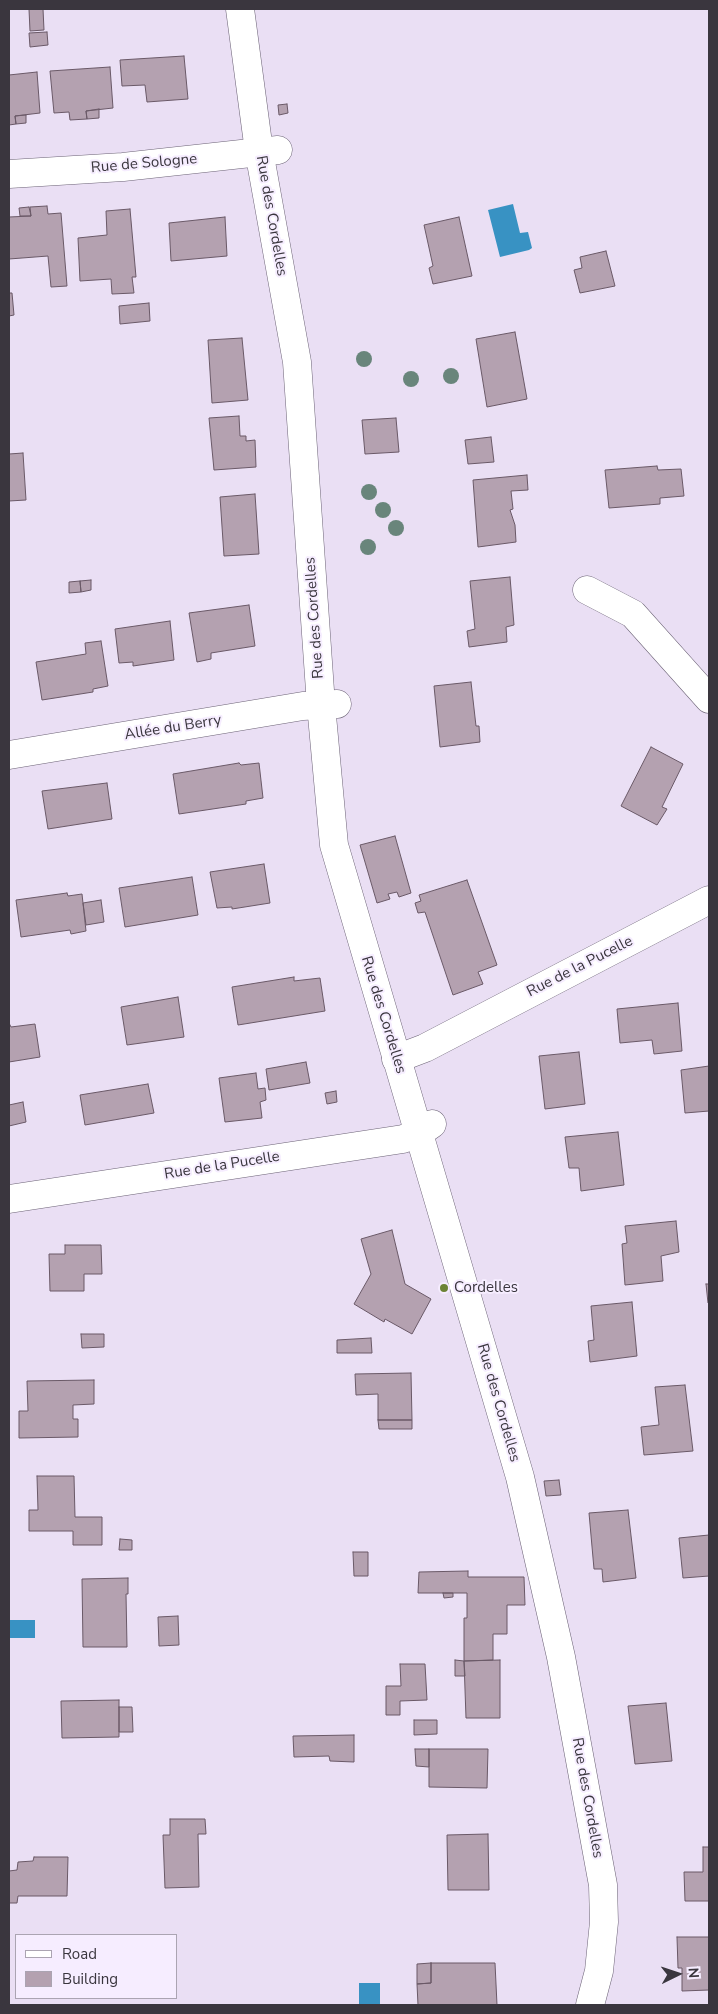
<!DOCTYPE html>
<meta charset="utf-8">
<style>
body{margin:0}
#map{position:relative;width:718px;height:2014px;overflow:hidden;background:#eadff4;font-family:"Nunito Sans",sans-serif}
canvas{display:block}
.frame{position:absolute;inset:0;border:10px solid #3a363e;pointer-events:none}
.legend{position:absolute;left:15px;top:1934px;width:162px;height:65px;box-sizing:border-box;background:#f6edff;border:1px solid #aba4b2;margin:0;padding:6px 9px;list-style:none;font-size:15px;color:#3a363e}
.legend li{display:flex;align-items:center;gap:10px;height:25px}
.legend b{width:25px;border:1px solid #aba4b2}
.north{position:absolute;left:653px;top:1949px;width:50px;height:50px;-webkit-text-stroke:4px #f6edff;paint-order:stroke;rotate:86deg;font-size:14px;font-weight:700;line-height:20px;text-align:center;color:#3a363e}
.north::after{content:'';display:block;margin:auto;width:18px;height:22px;background:#3a363e;clip-path:polygon(50% 0,100% 100%,50% 72%,0 100%)}
</style>
<div id="map">
<canvas width="718" height="2014"></canvas>
<div class="frame"></div>
<ul class="legend">
<li><b style="height:6px;background:#fff"></b>Road</li>
<li><b style="height:14px;background:#b4a1b0"></b>Building</li>
</ul>
<div class="north">N</div>
</div>
<script>
const c = document.querySelector('canvas').getContext('2d');
c.lineJoin = 'round';
function fillPath(path, color) { c.fillStyle = color; c.fill(path, 'evenodd'); }
const shape = rows => new Path2D(rows.map(r => 'M' + r).join(''));
function trace(path, color, width, dash) { c.strokeStyle = color; c.lineWidth = width; c.lineCap = dash ? 'butt' : 'round'; c.setLineDash(dash || []); c.stroke(path); }
function drawText(font, color, halo, rows, align = 'center') {
  c.font = font + ' "Nunito Sans",sans-serif'; c.lineWidth = 4; c.setLineDash([]); c.textBaseline = 'middle'; c.strokeStyle = halo; c.fillStyle = color; for (const [text, x, y, turn = 0] of rows) {
    c.save(); c.translate(x, y); c.rotate((+turn || 0) * Math.PI / 180); c.textAlign = isNaN(turn) ? turn : align; if (halo) c.strokeText(text, 0, 0); c.fillText(text, 0, 0); c.restore();
  }
}
fillPath(shape([
 [513,204,520,233,528,232,532,248,529,250,500,257,488,210],
 [9,1620,35,1620,35,1638,9,1638],
 [359,1983,380,1983,380,2005,359,2005]
]), '#3892c3');
const building = shape([
 [29,9,43,9,44,30,30,31,29,9],
 [47,32,48,45,30,47,29,33,47,32],
 [184,56,188,99,147,102,145,85,122,86,120,60,184,56],
 [110,67,113,108,86,111,87,119,70,120,69,112,54,113,50,71,110,67],
 [37,72,40,113,15,116,16,124,9,125,9,75,37,72],
 [287,104,288,113,279,115,278,105,287,104],
 [99,109,99,118,87,119,86,111,99,109],
 [26,115,26,123,16,124,15,116,26,115],
 [47,206,48,214,61,213,67,286,51,287,48,256,9,259,9,217,31,216,30,207,47,206],
 [29,207,31,216,20,216,19,208,29,207],
 [130,209,136,277,132,277,134,293,112,294,111,279,80,281,78,238,107,235,106,211,130,209],
 [225,217,227,256,171,261,169,223,225,217],
 [459,217,472,276,433,284,429,268,433,266,424,225,459,217],
 [606,251,615,286,580,293,574,270,582,268,580,257,606,251],
 [9,293,12,293,14,315,9,316,9,293],
 [149,303,150,321,120,324,119,306,149,303],
 [515,332,527,399,487,407,476,339,515,332],
 [242,338,248,400,212,403,208,340,242,338],
 [239,416,240,436,246,436,246,441,255,440,256,467,214,470,209,418,239,416],
 [396,418,399,452,365,454,362,420,396,418],
 [491,437,494,462,468,464,465,440,491,437],
 [23,453,26,500,9,501,9,454,23,453],
 [657,466,658,470,681,469,684,496,660,498,660,504,609,508,605,470,657,466],
 [527,475,528,490,511,491,513,509,510,510,515,525,516,542,478,547,473,480,527,475],
 [255,494,259,554,224,556,220,497,255,494],
 [510,577,514,625,506,627,507,642,469,647,467,631,475,629,470,581,510,577],
 [91,580,91,590,81,592,80,581,91,580],
 [80,581,81,592,69,593,69,582,80,581],
 [249,605,255,646,211,653,211,659,197,662,189,613,249,605],
 [170,621,174,660,133,666,133,662,119,663,115,629,170,621],
 [101,641,108,686,93,689,93,692,42,700,36,662,86,654,85,643,101,641],
 [471,682,476,726,479,726,480,742,440,747,434,686,471,682],
 [651,747,683,764,662,807,667,809,657,825,621,806,651,747],
 [239,763,241,765,259,763,263,798,246,801,246,804,179,814,173,774,239,763],
 [107,783,112,819,48,829,42,791,107,783],
 [395,836,411,893,399,897,397,892,388,894,390,899,377,903,360,845,395,836],
 [264,864,270,903,232,909,232,907,217,908,210,872,264,864],
 [192,877,198,915,125,927,119,888,192,877],
 [467,880,497,965,478,972,483,984,453,995,425,912,418,913,415,903,421,901,419,895,467,880],
 [67,893,68,896,82,894,86,931,71,934,70,930,21,937,16,900,67,893],
 [101,900,104,922,86,925,83,903,101,900],
 [294,977,294,981,320,978,325,1011,238,1025,232,987,294,977],
 [178,997,184,1037,127,1045,121,1007,178,997],
 [678,1003,682,1051,654,1054,652,1040,620,1043,617,1009,678,1003],
 [9,1023,11,1027,35,1024,40,1057,9,1062,9,1023],
 [579,1052,585,1104,545,1109,539,1056,579,1052],
 [306,1062,310,1083,269,1090,266,1069,306,1062],
 [709,1066,709,1111,685,1113,681,1070,709,1066],
 [256,1073,258,1089,265,1088,266,1100,260,1102,262,1118,225,1122,219,1078,256,1073],
 [148,1084,154,1113,85,1125,80,1095,148,1084],
 [336,1091,337,1102,327,1104,325,1093,336,1091],
 [23,1102,26,1122,9,1126,9,1105,23,1102],
 [618,1132,624,1185,581,1191,579,1168,569,1168,565,1137,618,1132],
 [676,1221,679,1252,661,1256,663,1281,625,1285,622,1244,627,1243,625,1226,676,1221],
 [392,1230,405,1284,431,1299,412,1334,385,1319,384,1322,354,1304,371,1274,361,1239,392,1230],
 [65,1245,101,1245,102,1274,84,1274,84,1291,50,1291,49,1254,65,1254,65,1245],
 [706,1284,709,1284,709,1303,708,1303,706,1284],
 [632,1302,637,1356,590,1362,588,1341,594,1340,591,1306,632,1302],
 [81,1334,104,1334,104,1347,82,1348,81,1334],
 [371,1338,372,1353,337,1353,337,1340,371,1338],
 [411,1373,412,1420,378,1420,378,1394,356,1395,355,1374,411,1373],
 [94,1380,94,1404,73,1405,73,1419,78,1419,78,1437,19,1438,19,1411,28,1411,27,1381,94,1380],
 [685,1385,693,1451,644,1455,641,1427,659,1425,655,1387,685,1385],
 [378,1420,412,1420,412,1429,379,1429,378,1420],
 [37,1476,74,1476,75,1517,102,1517,102,1545,73,1545,73,1531,29,1531,29,1510,38,1510,37,1476],
 [559,1480,561,1495,546,1496,544,1481,559,1480],
 [628,1510,636,1578,603,1582,602,1569,594,1569,589,1513,628,1510],
 [709,1535,709,1576,683,1578,679,1538,709,1535],
 [120,1539,132,1540,132,1550,119,1550,120,1539],
 [353,1552,368,1552,368,1576,354,1576,353,1552],
 [468,1571,468,1577,524,1577,525,1605,507,1605,507,1634,493,1634,493,1660,464,1661,464,1618,467,1618,467,1593,418,1593,419,1572,468,1571],
 [128,1578,128,1594,126,1594,127,1647,83,1647,82,1579,128,1578],
 [443,1593,453,1593,453,1597,444,1598,443,1593],
 [178,1616,179,1645,159,1646,158,1617,178,1616],
 [455,1660,464,1661,465,1676,455,1676,455,1660],
 [500,1660,500,1718,466,1718,464,1661,500,1660],
 [400,1664,425,1664,427,1700,400,1701,400,1715,386,1715,386,1686,401,1686,400,1664],
 [119,1700,119,1737,62,1738,61,1701,119,1700],
 [666,1703,672,1761,635,1764,628,1706,666,1703],
 [119,1707,132,1707,133,1732,119,1732,119,1707],
 [414,1720,437,1720,437,1734,414,1735,414,1720],
 [354,1735,354,1762,330,1761,329,1756,294,1757,293,1736,354,1735],
 [415,1749,429,1749,429,1767,416,1766,415,1749],
 [429,1749,488,1749,487,1788,429,1787,429,1749],
 [170,1819,205,1819,206,1834,198,1834,199,1887,165,1888,163,1835,170,1835,170,1819],
 [488,1834,489,1890,448,1890,447,1835,488,1834],
 [703,1847,709,1847,709,1901,685,1901,684,1872,703,1872,703,1847],
 [34,1857,68,1857,67,1896,18,1896,17,1903,9,1903,9,1871,17,1870,18,1862,33,1861,34,1857],
 [677,1937,709,1937,709,1990,682,1991,682,1968,678,1968,677,1937],
 [431,1963,495,1963,497,2005,408,2005,418,2005,417,1984,431,1983,431,1963],
 [431,1963,431,1983,417,1984,417,1964,431,1963]
]);
fillPath(building, '#b4a1b0');
trace(building, '#6a5967', 1);
const street = shape([
 [9,174,123,167,278,150],
 [587,590,633,614,709,699],
 [9,755,303,706,337,704],
 [396,1059,425,1048,709,900],
 [9,1199,403,1139,419,1133,432,1124]
]);
const secondary = shape([
 [240,9,259,151,297,362,321,705,334,845,520,1477,561,1657,603,1885,604,1922,599,1971,590,2005]
]);
trace(street, '#6c6376', 29);
trace(secondary, '#6c6376', 29);
trace(street, '#fff', 28);
trace(secondary, '#fff', 28);
c.fillStyle = '#69857b';
for (const [x, y] of [
 [364,359],
 [451,376],
 [411,379],
 [369,492],
 [383,510],
 [396,528],
 [368,547]
]) { c.beginPath(); c.arc(x, y, 8, 0, 2 * Math.PI); c.fill(); }
for (const [x, y, r, color] of [
 [444,1288,5,"#6c8335"]
]) { const dot = new Path2D(); dot.arc(x, y, r, 0, 2 * Math.PI); c.fillStyle = color; c.fill(dot); trace(dot, '#f6edff', 2); }
drawText('15px', '#3a363e', '#f6edff', [
 ["Rue de Sologne",144,164,-5],
 ["Rue des Cordelles",271,216,80],
 ["Rue des Cordelles",315,618,-94],
 ["Allée du Berry",173,728,-9],
 ["Rue de la Pucelle",580,967,-27],
 ["Rue des Cordelles",383,1015,73],
 ["Rue de la Pucelle",222,1166,-9],
 ["Rue des Cordelles",498,1403,74],
 ["Rue des Cordelles",587,1798,80]
]);
drawText('15px', '#3a363e', '#f6edff', [
 ["Cordelles",454,1288]
], 'left');
</script>
